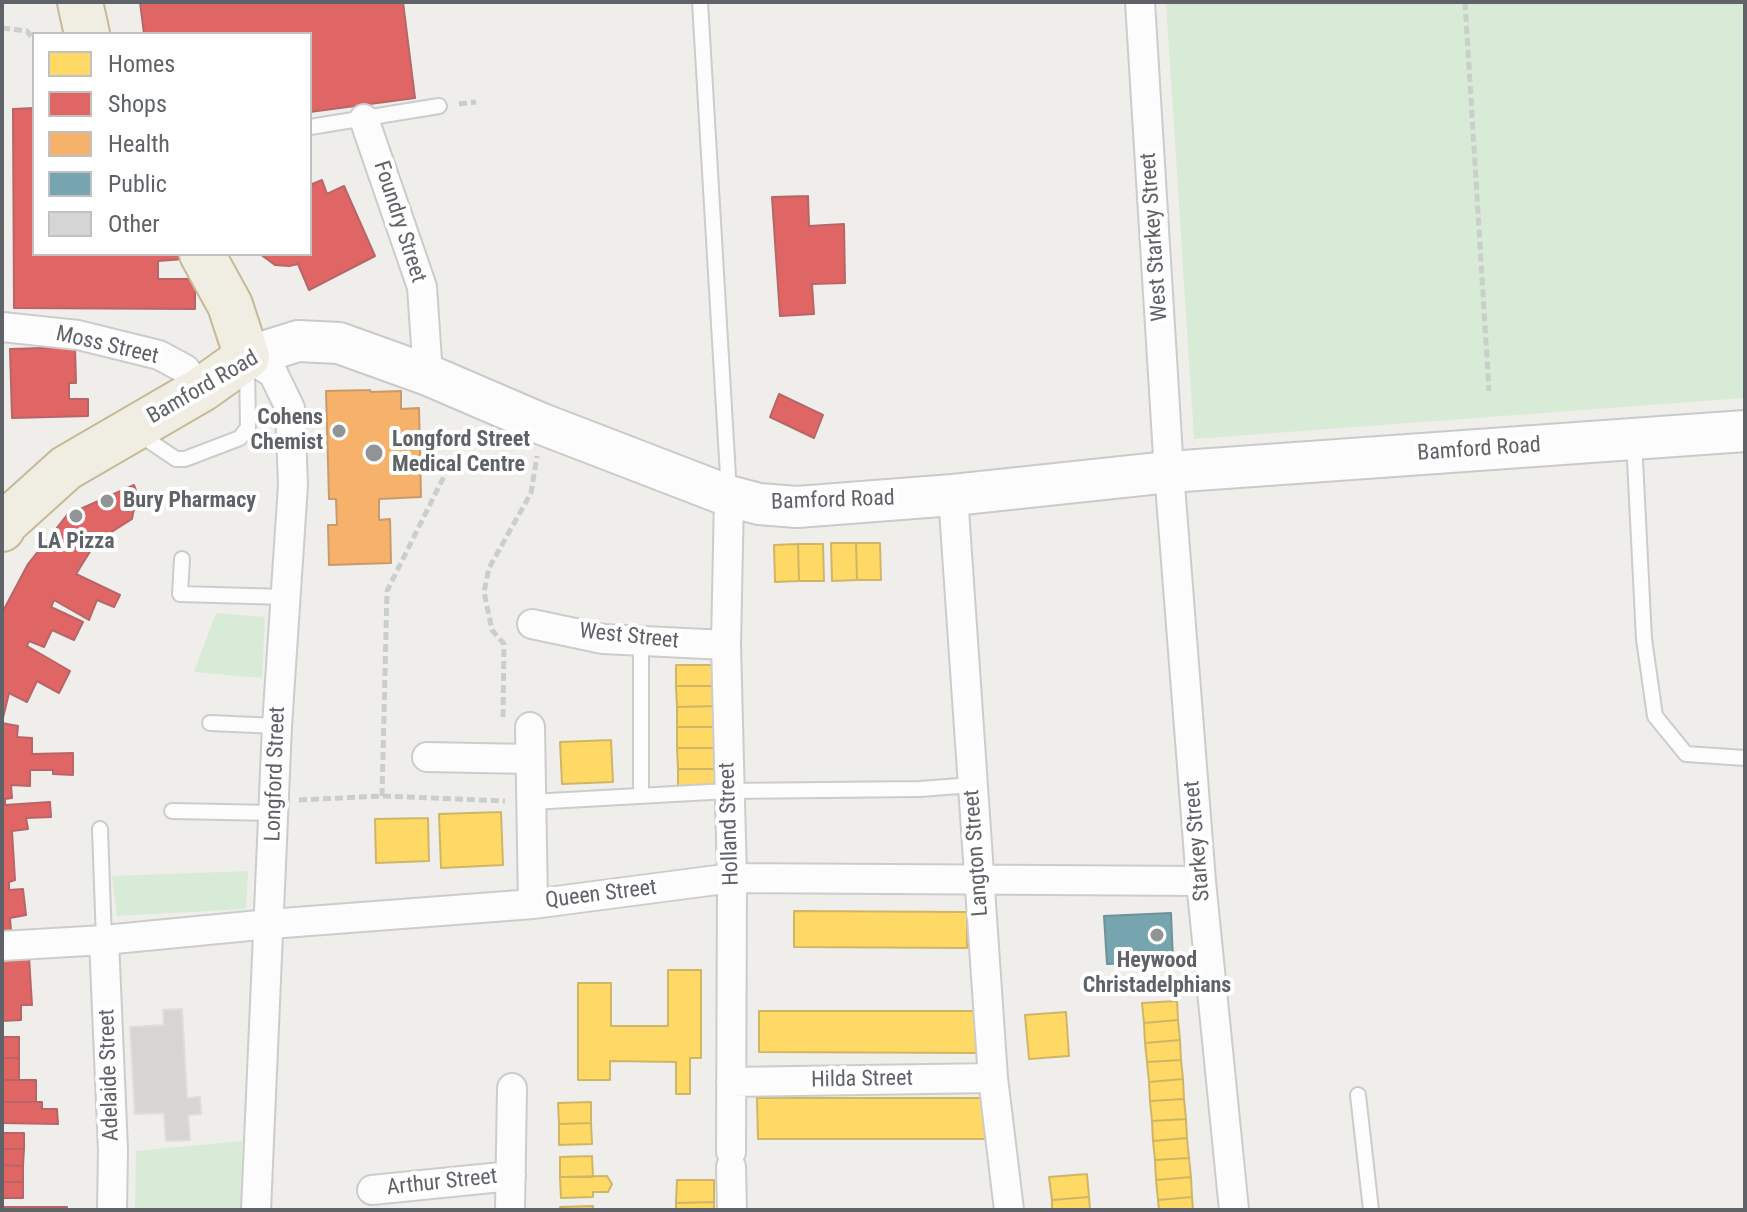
<!DOCTYPE html>
<style>
body{margin:0}
#map{position:relative;width:1747px;height:1212px;overflow:hidden;background:#efeeea;font-family:"Roboto Condensed",sans-serif}
canvas{display:block}
.frame{position:absolute;inset:0;border:4px solid #5f6368;pointer-events:none}
.legend{position:absolute;left:32px;top:32px;width:280px;height:224px;box-sizing:border-box;background:#fff;border:2px solid #bfc1c3;margin:0;padding:10px 14px;list-style:none;font-size:24px;color:#5f6368}
.legend li{display:flex;align-items:center;gap:16px;height:40px}
.legend b{width:40px;border:2px solid #bfc1c3}
</style>
<div id="map">
<canvas width="1747" height="1212"></canvas>
<div class="frame"></div>
<ul class="legend">
<li><b style="height:22px;background:#ffd966"></b>Homes</li>
<li><b style="height:22px;background:#e06666"></b>Shops</li>
<li><b style="height:22px;background:#f6b26b"></b>Health</li>
<li><b style="height:22px;background:#76a5af"></b>Public</li>
<li><b style="height:22px;background:#d6d5d3"></b>Other</li>
</ul>
</div>
<script>
const c = document.querySelector('canvas').getContext('2d');
c.lineJoin = 'round';
function fillPath(path, color) { c.fillStyle = color; c.fill(path, 'evenodd'); }
const shape = rows => new Path2D(rows.map(r => 'M' + r).join(''));
function trace(path, color, width, dash) { c.strokeStyle = color; c.lineWidth = width; c.lineCap = dash ? 'butt' : 'round'; c.setLineDash(dash || []); c.stroke(path); }
function drawText(font, color, halo, rows, align = 'center') {
  c.font = font + ' "Roboto Condensed",sans-serif'; c.lineWidth = 8; c.setLineDash([]); c.textBaseline = 'middle'; c.strokeStyle = halo; c.fillStyle = color; for (const [text, x, y, turn = 0] of rows) {
    c.save(); c.translate(x, y); c.rotate((+turn || 0) * Math.PI / 180); c.textAlign = isNaN(turn) ? turn : align; if (halo) c.strokeText(text, 0, 0); c.fillText(text, 0, 0); c.restore();
  }
}
fillPath(shape([
 [1166,2,1745,2,1745,398,1194,439],
 [216,613,265,617,262,678,194,672],
 [248,871,246,909,117,916,112,876],
 [242,1141,241,1210,135,1210,136,1151]
]), '#d8ebd6');
const homes = shape([
 [831,543,856,543,857,580,832,581,831,543],
 [856,543,880,543,881,580,857,580,856,543],
 [798,544,799,581,775,582,774,545,798,544],
 [798,544,823,544,824,581,799,581,798,544],
 [676,665,715,665,715,686,676,686,676,665],
 [676,686,715,686,715,706,677,707,676,686],
 [715,706,716,727,677,727,677,707,715,706],
 [677,727,716,727,716,748,677,748,677,727],
 [611,740,613,782,562,784,560,742,611,740],
 [677,748,716,748,716,769,678,769,677,748],
 [678,769,716,769,716,789,678,790,678,769],
 [501,812,503,865,441,868,439,814,501,812],
 [428,818,429,861,376,863,375,819,428,818],
 [794,911,967,912,967,948,794,947,794,911],
 [668,970,701,970,701,1058,690,1058,690,1094,676,1094,676,1062,610,1061,610,1080,578,1080,578,983,611,983,611,1026,668,1026,668,970],
 [1177,1001,1178,1020,1144,1023,1142,1003,1177,1001],
 [759,1011,977,1011,977,1053,759,1052,759,1011],
 [1066,1012,1069,1056,1029,1059,1025,1015,1066,1012],
 [1178,1020,1180,1040,1145,1043,1144,1023,1178,1020],
 [1180,1040,1181,1060,1147,1062,1145,1043,1180,1040],
 [1181,1060,1183,1079,1149,1082,1147,1062,1181,1060],
 [1183,1079,1184,1099,1150,1101,1149,1082,1183,1079],
 [757,1098,988,1098,988,1139,758,1139,757,1098],
 [1184,1099,1186,1119,1152,1121,1150,1101,1184,1099],
 [591,1102,591,1123,559,1124,558,1103,591,1102],
 [1186,1119,1187,1138,1153,1141,1152,1121,1186,1119],
 [591,1123,592,1144,559,1145,559,1124,591,1123],
 [1187,1138,1189,1158,1155,1160,1153,1141,1187,1138],
 [592,1156,593,1177,560,1177,560,1157,592,1156],
 [1189,1158,1191,1177,1156,1180,1155,1160,1189,1158],
 [1087,1174,1089,1197,1052,1200,1049,1177,1087,1174],
 [607,1176,612,1184,608,1192,593,1192,593,1197,561,1198,560,1177,607,1176],
 [1191,1177,1192,1197,1158,1200,1156,1180,1191,1177],
 [677,1180,714,1180,714,1202,676,1203,677,1180],
 [1089,1197,1090,1210,1052,1210,1052,1200,1089,1197],
 [1192,1197,1193,1210,1159,1210,1158,1200,1192,1197],
 [714,1202,714,1210,676,1210,676,1203,714,1202],
 [593,1206,593,1210,560,1210,560,1207,593,1206]
]);
fillPath(homes, '#ffd966');
trace(homes, '#cfb667', 2);
const shops = shape([
 [140,2,403,2,415,98,310,112,310,34,144,34,140,2],
 [34,108,34,254,182,254,184,259,158,261,158,279,195,279,195,309,14,308,13,109,34,108],
 [322,180,327,194,344,186,375,256,309,290,298,264,289,266,275,265,260,254,310,254,310,185,322,180],
 [808,196,809,226,844,224,845,283,812,284,814,314,780,316,772,197,808,196],
 [75,347,76,383,69,383,69,399,88,399,88,416,12,418,10,349,75,347],
 [779,394,823,415,814,438,770,417,779,394],
 [134,485,137,493,132,519,96,542,76,574,120,595,114,607,97,600,89,620,54,600,51,607,83,622,74,640,52,630,44,647,29,641,27,646,70,671,59,693,37,681,27,702,9,693,2,722,2,613,28,564,67,515,134,485],
 [2,723,18,726,17,737,32,738,32,754,73,753,73,775,53,774,53,770,30,770,30,786,11,785,12,798,5,799,5,805,50,802,51,817,26,818,28,829,12,831,15,880,9,882,9,890,23,889,26,915,10,918,11,931,2,931,2,723],
 [29,957,32,1005,21,1005,21,1020,2,1021,2,959,29,957],
 [2,1037,19,1037,19,1058,2,1058,2,1037],
 [2,1058,19,1058,19,1080,2,1080,2,1058],
 [2,1080,36,1080,36,1102,2,1102,2,1080],
 [2,1102,42,1102,42,1109,57,1109,58,1124,2,1123,2,1102],
 [2,1133,24,1133,24,1149,2,1149,2,1133],
 [2,1149,24,1149,23,1166,2,1165,2,1149],
 [2,1165,23,1166,23,1182,2,1182,2,1165],
 [2,1182,23,1182,23,1198,2,1198,2,1182],
 [2,1207,67,1207,67,1210,2,1210,2,1207]
]);
fillPath(shops, '#e06666');
trace(shops, '#b96567', 2);
const health = shape([
 [370,390,371,392,401,391,401,409,419,408,421,497,379,499,379,520,390,519,391,563,329,565,328,525,337,525,336,499,329,499,326,391,370,390]
]);
fillPath(health, '#f6b26b');
trace(health, '#c99a6a', 2);
const public = shape([
 [1171,913,1173,961,1107,964,1104,916,1171,913]
]);
fillPath(public, '#76a5af');
trace(public, '#6f919a', 2);
const building = shape([
 [182,1009,187,1098,200,1097,201,1114,188,1115,190,1140,166,1141,164,1113,135,1114,130,1027,164,1025,163,1010,182,1009]
]);
fillPath(building, '#d6d5d3');
trace(building, '#deddd9', 2);
const lane = shape([
 [700,2,729,493],
 [310,127,439,106],
 [139,434,176,459,185,459,240,438,248,427,247,365],
 [1634,440,1644,639,1655,716,1686,754,1745,758],
 [182,559,180,594,286,597],
 [641,641,641,796],
 [210,723,277,726],
 [531,802,728,791,920,789,972,785],
 [172,811,274,813],
 [100,829,104,940],
 [1358,1095,1371,1210]
]);
const street = shape([
 [1140,2,1169,472,1201,881,1234,1210],
 [364,119,422,287,428,375],
 [2,327,78,335,159,355,185,369,202,389],
 [247,357,273,373,290,408,293,485,277,726,256,1210],
 [953,495,993,1078,1009,1210],
 [729,496,726,645,732,878,731,1152],
 [532,624,603,639,726,645],
 [530,727,533,904],
 [427,757,530,759],
 [104,940,113,1150,112,1210],
 [2,946,104,940,270,924,533,904,732,878,1201,881],
 [731,1082,993,1078],
 [731,1167,732,1210],
 [372,1190,511,1176],
 [510,1210,512,1088]
]);
const secondary = shape([
 [247,357,298,341,339,343,428,375,542,424,729,496,759,504,797,507,953,495,1169,472,1745,431]
]);
const highway = shape([
 [80,2,87,34],
 [2,529,4,524,66,468,202,389,247,357,230,305,202,254]
]);
trace(lane, '#cbcccc', 18);
trace(street, '#cbcccc', 32);
trace(secondary, '#cacacb', 44);
trace(highway, '#c8b996', 48);
trace(shape([
 [1465,2,1489,391],
 [2,28,27,31,34,40],
 [459,104,476,102],
 [503,717,504,644,492,630,484,592,489,568,531,493,537,456],
 [382,796,387,591,468,428],
 [299,800,382,796,505,801]
]), '#cacfcc', 5, [8, 4]);
trace(lane, '#fdfcfc', 14);
trace(street, '#fdfcfc', 28);
trace(secondary, '#fdfcfc', 40);
trace(highway, '#f0ede3', 44);
for (const [x, y, r, color] of [
 [339,431,8,"#919496"],
 [374,453,10,"#919496"],
 [107,501,8,"#919496"],
 [76,516,8,"#919496"],
 [1157,935,8,"#919496"]
]) { const dot = new Path2D(); dot.arc(x, y, r, 0, 2 * Math.PI); c.fillStyle = color; c.fill(dot); trace(dot, '#fff', 3); }
drawText('22px', '#5f6368', '#fff', [
 ["Foundry Street",399,222,72],
 ["West Starkey Street",1155,237,-94],
 ["Moss Street",107,346,13],
 ["Bamford Road",203,388,-30],
 ["Bamford Road",1479,450,-4],
 ["Bamford Road",833,501,-2],
 ["West Street",629,637,6],
 ["Longford Street",276,774,-88],
 ["Holland Street",730,824,-92],
 ["Starkey Street",1198,841,-95],
 ["Langton Street",977,853,-94],
 ["Queen Street",601,895,-7],
 ["Adelaide Street",110,1075,-92],
 ["Hilda Street",862,1080,-1],
 ["Arthur Street",442,1183,-6]
]);
drawText('bold 22px', '#5f6368', '#fff', [
 ["Cohens",323,418,"right"],
 ["Chemist",323,443,"right"],
 ["Longford Street",392,440],
 ["Medical Centre",392,465],
 ["Bury Pharmacy",123,501],
 ["LA Pizza",76,542,"center"],
 ["Heywood",1157,961,"center"],
 ["Christadelphians",1157,986,"center"]
], 'left');
</script>
